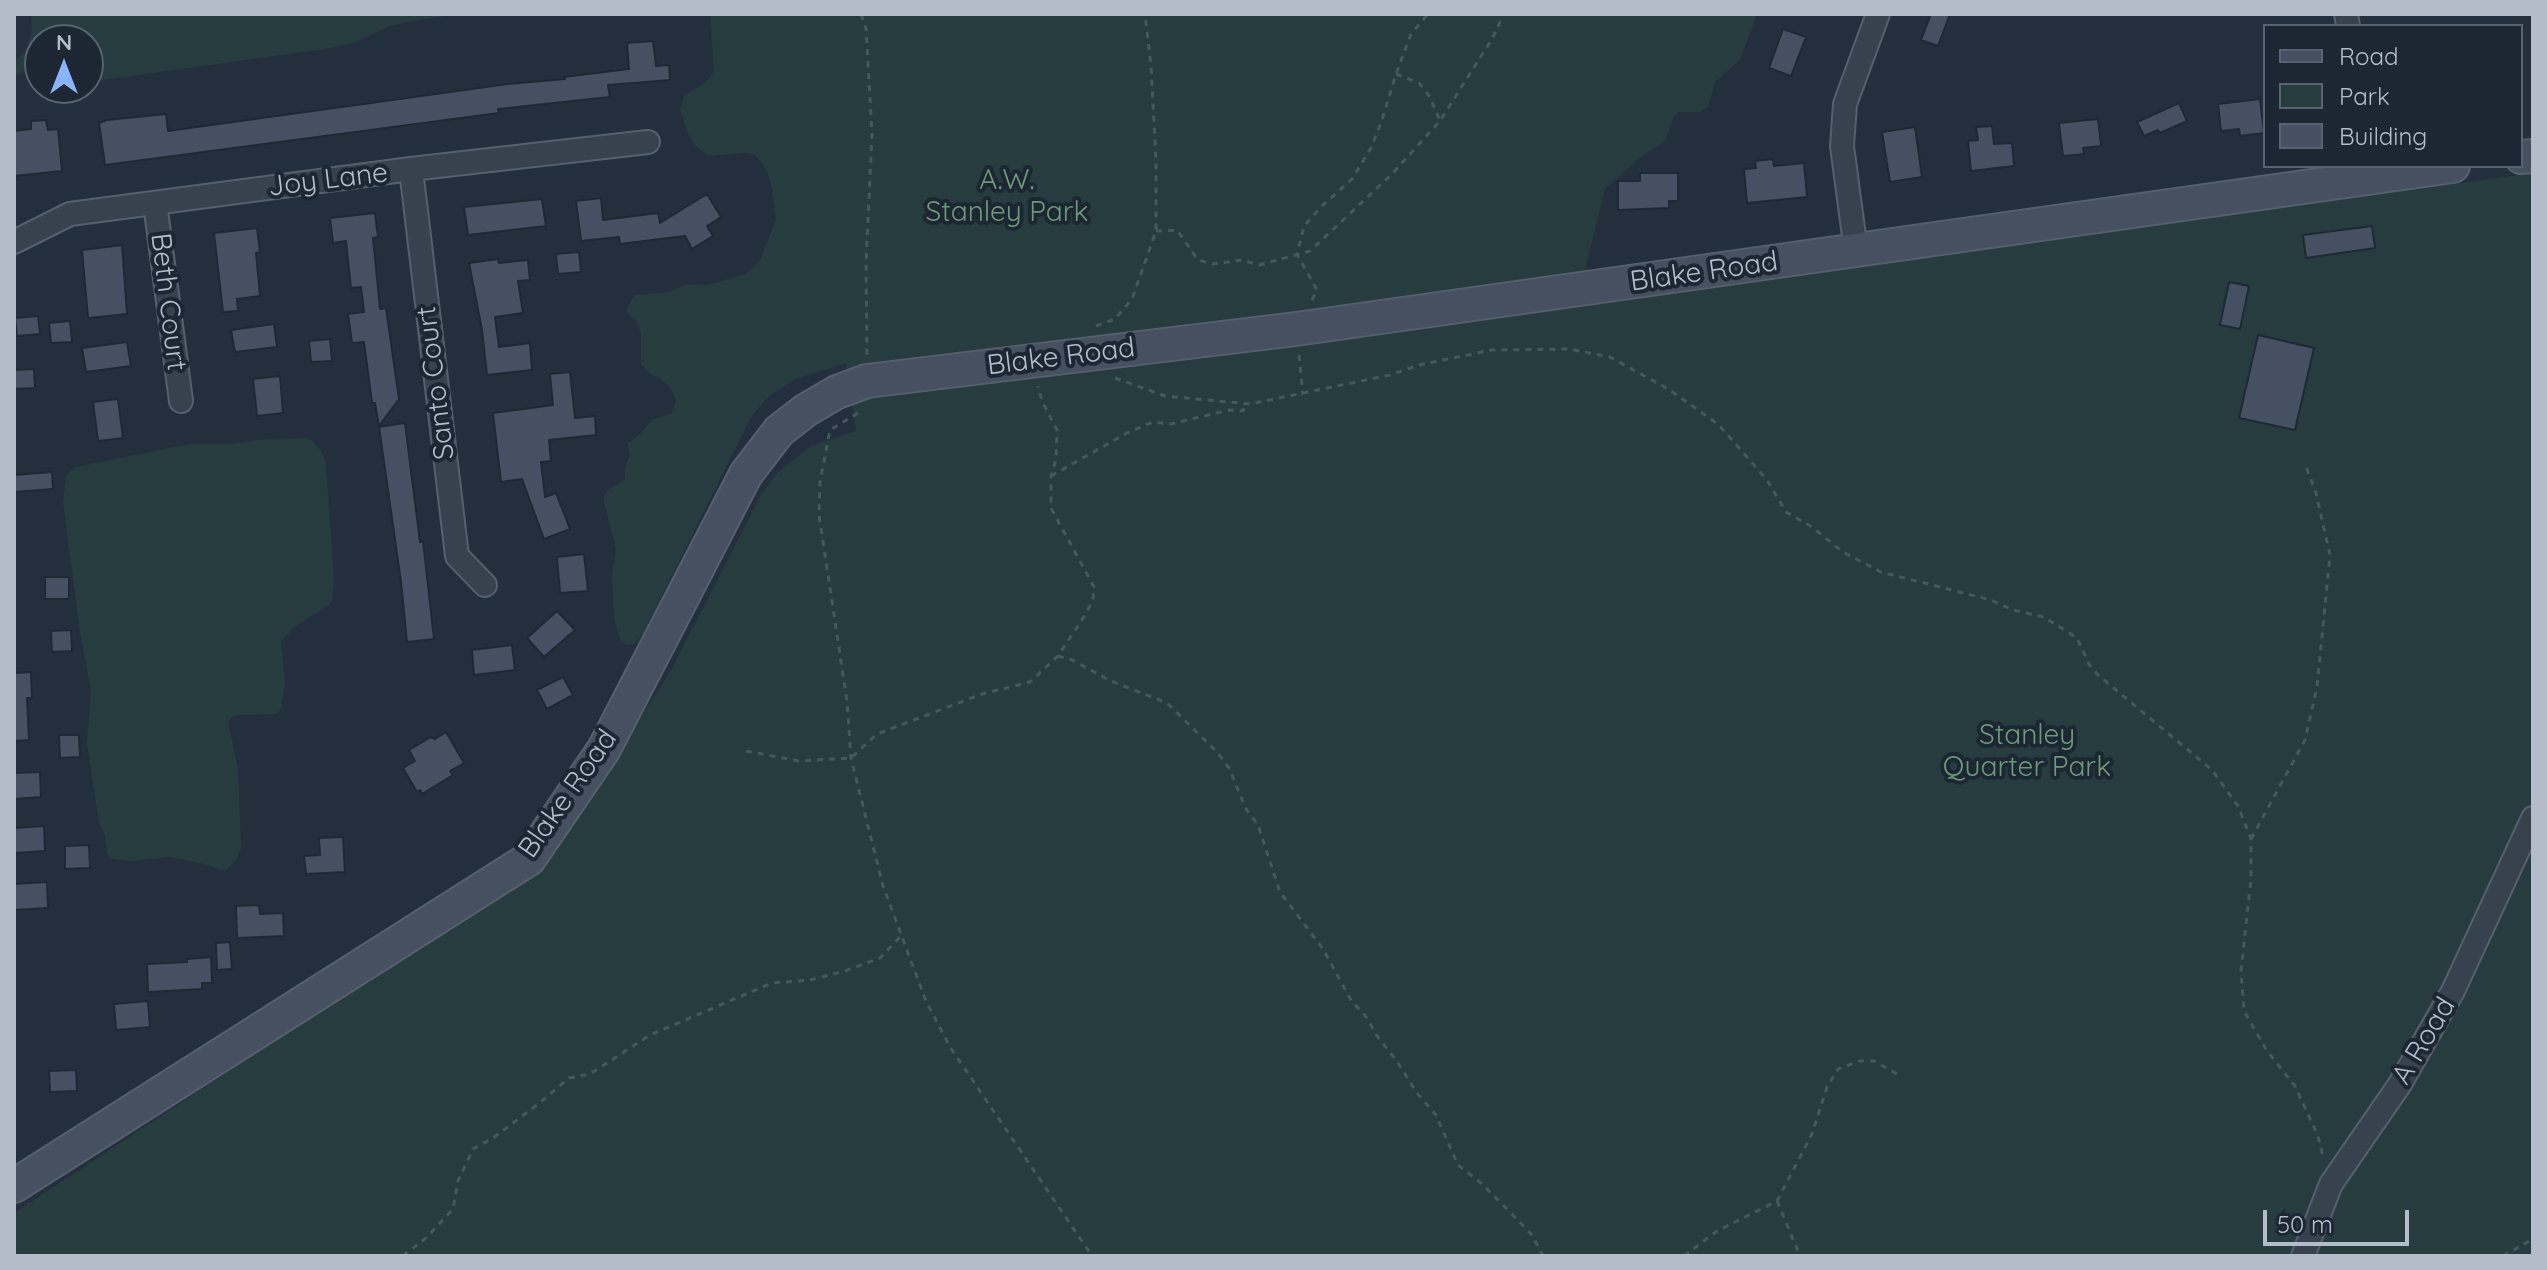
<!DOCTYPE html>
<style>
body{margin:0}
#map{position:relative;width:2547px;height:1270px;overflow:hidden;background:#242f3e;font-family:Quicksand,sans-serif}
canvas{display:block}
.frame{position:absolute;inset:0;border:16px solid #b4bcc9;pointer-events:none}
.legend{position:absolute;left:2263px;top:24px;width:260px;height:144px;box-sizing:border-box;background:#1d2633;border:2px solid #59626f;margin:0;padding:10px 14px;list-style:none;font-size:24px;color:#b4bcc9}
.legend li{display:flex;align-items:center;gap:16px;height:40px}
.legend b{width:40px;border:2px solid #59626f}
.north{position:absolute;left:24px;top:24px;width:80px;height:80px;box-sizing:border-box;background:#1d2633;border:2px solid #59626f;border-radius:50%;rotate:0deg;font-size:22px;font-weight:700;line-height:32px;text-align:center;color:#b4bcc9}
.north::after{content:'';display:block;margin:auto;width:28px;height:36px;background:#8ab4f8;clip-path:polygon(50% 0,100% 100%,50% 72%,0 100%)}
.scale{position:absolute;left:2263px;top:1210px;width:146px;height:36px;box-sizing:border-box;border:4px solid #b4bcc9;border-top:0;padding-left:10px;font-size:24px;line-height:28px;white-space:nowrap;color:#b4bcc9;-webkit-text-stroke:6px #1d2633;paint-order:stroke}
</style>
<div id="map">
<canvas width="2547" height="1270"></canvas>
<div class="frame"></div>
<ul class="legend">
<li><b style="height:10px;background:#465061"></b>Road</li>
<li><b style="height:22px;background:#263c3f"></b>Park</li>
<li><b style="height:22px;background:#455162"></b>Building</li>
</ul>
<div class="north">N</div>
<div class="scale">50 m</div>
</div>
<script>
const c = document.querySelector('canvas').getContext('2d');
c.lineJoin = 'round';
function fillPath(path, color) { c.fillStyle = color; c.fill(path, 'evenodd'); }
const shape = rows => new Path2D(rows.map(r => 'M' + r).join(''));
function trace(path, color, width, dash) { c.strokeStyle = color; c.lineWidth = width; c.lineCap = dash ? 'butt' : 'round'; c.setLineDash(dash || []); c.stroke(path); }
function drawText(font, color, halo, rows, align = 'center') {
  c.font = font + ' Quicksand,sans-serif'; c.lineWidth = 8; c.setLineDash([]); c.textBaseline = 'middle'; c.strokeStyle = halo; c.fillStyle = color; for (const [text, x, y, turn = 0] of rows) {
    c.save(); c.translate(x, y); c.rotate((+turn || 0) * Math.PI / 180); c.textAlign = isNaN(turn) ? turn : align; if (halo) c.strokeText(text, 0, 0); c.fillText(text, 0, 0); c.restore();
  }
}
fillPath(shape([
 [31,14,455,14,392,25,356,42,332,48,88,82,88,40,40,40,40,70,24,71,14,77,14,63,26,50,32,31],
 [710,14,1757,14,1740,60,1715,82,1708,107,1699,112,1679,112,1674,116,1665,141,1638,159,1605,189,1576,307,2533,173,2533,1256,14,1256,14,1213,479,906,590,795,670,672,762,493,778,472,811,446,856,431,846,363,796,379,768,397,751,417,643,634,634,644,627,645,621,642,614,618,612,574,616,549,604,502,604,496,608,490,625,480,625,467,630,456,628,443,639,435,652,420,672,413,676,401,671,389,661,379,650,374,641,364,641,333,636,321,627,312,628,306,635,295,669,292,687,284,707,285,746,274,760,260,776,220,772,188,766,169,758,158,753,154,747,153,709,156,695,145,688,134,680,109,684,96,706,82,714,71],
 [306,438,313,441,321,451,326,463,334,581,332,601,327,606,294,627,281,642,285,683,281,709,277,714,238,715,232,717,228,722,238,768,241,848,236,860,226,870,220,870,208,865,170,857,132,861,111,859,107,854,105,835,99,823,87,743,91,691,81,639,63,502,66,475,76,467,190,444,231,444,258,440]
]), '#263c3f');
const building = shape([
 [1931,14,1950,14,1938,46,1921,40,1931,14],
 [1783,29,1806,37,1791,76,1769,68,1783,29],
 [653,41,656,66,669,65,670,80,608,85,610,97,498,109,499,113,105,165,99,123,107,120,166,114,168,131,508,84,565,79,564,77,629,69,627,43,653,41],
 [2260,99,2264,133,2240,136,2239,129,2221,131,2218,104,2260,99],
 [2179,103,2187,121,2160,133,2158,130,2144,136,2137,122,2179,103],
 [2098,119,2101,146,2083,148,2084,154,2063,156,2059,123,2098,119],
 [46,120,48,130,58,129,62,171,14,176,14,131,31,129,31,121,46,120],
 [1992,126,1994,144,2012,143,2014,166,1971,171,1968,141,1978,140,1976,127,1992,126],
 [1915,127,1922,177,1890,182,1882,132,1915,127],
 [1773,159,1774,166,1804,163,1807,197,1747,203,1744,169,1756,168,1755,161,1773,159],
 [1640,173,1678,173,1678,201,1669,201,1669,208,1618,210,1618,181,1640,181,1640,173],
 [707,194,721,217,707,226,713,236,692,249,685,236,620,244,619,237,581,241,576,201,601,198,603,220,658,213,660,223,707,194],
 [542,199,546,226,468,235,464,207,542,199],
 [375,213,378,237,373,238,380,309,386,308,399,399,379,426,375,403,372,403,364,342,352,343,348,314,364,312,361,287,351,288,346,241,333,243,330,218,375,213],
 [2372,226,2375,248,2306,258,2303,235,2372,226],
 [257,228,260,252,256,253,260,296,237,299,238,311,223,312,214,233,257,228],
 [122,245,127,314,88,318,82,250,122,245],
 [579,252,581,272,558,274,556,254,579,252],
 [498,259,499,263,528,260,530,280,518,281,523,313,495,317,499,347,530,343,532,370,487,375,482,330,469,263,498,259],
 [2229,282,2249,286,2240,329,2220,325,2229,282],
 [38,316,40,334,17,336,15,318,38,316],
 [70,321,72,342,51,343,49,323,70,321],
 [274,324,277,347,235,352,231,330,274,324],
 [2258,335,2314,348,2295,430,2239,418,2258,335],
 [330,339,332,361,311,362,309,341,330,339],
 [127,342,131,366,86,372,82,348,127,342],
 [34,369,35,388,14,389,14,370,34,369],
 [570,372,575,418,595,416,596,435,549,440,551,461,541,462,545,497,556,493,570,529,544,539,522,479,501,482,493,413,553,405,550,374,570,372],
 [280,376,283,413,257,416,253,379,280,376],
 [118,399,123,438,98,441,93,402,118,399],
 [405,423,420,542,423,541,434,639,407,642,401,582,379,427,405,423],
 [52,472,53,489,14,492,14,475,52,472],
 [584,554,588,591,560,593,557,557,584,554],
 [45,577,69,577,69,599,45,599,45,577],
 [557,611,575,630,544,657,527,638,557,611],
 [71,630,72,651,52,652,51,631,71,630],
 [512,645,515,670,474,675,472,650,512,645],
 [31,672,32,698,27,698,29,740,14,741,14,673,31,672],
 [563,677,573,695,547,709,537,690,563,677],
 [446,732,464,763,450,771,453,775,422,794,420,790,417,792,403,768,415,761,409,750,431,737,435,739,446,732],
 [59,735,79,735,80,757,60,758,59,735],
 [40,772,41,797,14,799,14,773,40,772],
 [44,826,45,851,14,853,14,828,44,826],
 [343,837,345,872,306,874,304,856,320,855,319,838,343,837],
 [89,845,90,868,65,869,65,846,89,845],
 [47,882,48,908,14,910,14,884,47,882],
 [259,905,260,914,283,913,284,936,237,938,236,906,259,905],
 [230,942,232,969,217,970,216,943,230,942],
 [211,957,212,983,202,983,202,989,148,992,147,964,187,962,187,959,211,957],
 [148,1001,150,1027,116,1030,114,1004,148,1001],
 [76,1070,77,1091,50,1092,49,1071,76,1070]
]);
fillPath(building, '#455162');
trace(building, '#1f2835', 2);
const street = shape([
 [2346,14,2348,26],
 [411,169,457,556,485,585],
 [155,203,181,401],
 [14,242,70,214,411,169,648,142],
 [1856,251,1842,146,1845,104,1878,14],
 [2303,1256,2331,1184,2400,1084,2453,991,2533,818]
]);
const secondary = shape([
 [2521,157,2533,156],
 [14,1186,529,859,604,749,746,474,779,431,806,410,837,392,867,381,1296,329,2453,166]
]);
trace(street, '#565f6c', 26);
trace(secondary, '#565f6c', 36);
trace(shape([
 [861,14,866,28,872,134,866,263,867,357],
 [1396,74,1419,83,1430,97,1440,121],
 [1156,231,1177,230,1198,260,1212,264,1242,260,1259,265,1310,251,1391,175,1440,121,1492,39,1504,14],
 [1312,300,1317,290,1297,254,1304,226,1323,205,1352,179,1371,148,1382,120,1396,74,1411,34,1428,14],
 [1096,326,1115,319,1132,299,1156,231,1156,159,1151,66,1145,14],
 [1299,355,1303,395],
 [1115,378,1165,396,1250,404,1390,375,1419,365,1492,350,1569,349,1610,357,1670,390,1719,425,1767,480,1786,512,1812,527,1843,552,1881,572,1991,600,2013,610,2044,617,2077,638,2089,664,2097,674,2212,770,2238,806,2251,839,2251,879,2241,971,2244,1011,2267,1051,2295,1086,2318,1136,2323,1157],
 [858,413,830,430,820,482,819,515,847,701,851,758,883,886,926,1001,950,1047,1092,1256],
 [1051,476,1127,433,1153,422,1171,424,1229,410,1242,411,1249,405],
 [1058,656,1072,660,1111,681,1167,703,1217,752,1229,768,1246,809,1258,825,1280,892,1323,949,1351,1000,1367,1018,1377,1036,1396,1060,1417,1093,1436,1115,1458,1165,1481,1183,1509,1211,1532,1235,1543,1256],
 [746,751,799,761,851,758,877,734,982,694,1030,682,1058,656,1087,612,1093,599,1094,587,1051,508,1051,476,1056,459,1057,430,1042,401,1038,386],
 [2251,839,2305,740,2317,687,2330,555,2316,493,2305,464],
 [1777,1201,1800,1256],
 [403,1256,426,1238,453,1209,458,1181,473,1149,493,1138,537,1105,569,1078,590,1074,650,1035,772,983,810,980,845,971,880,958,901,936],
 [1684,1256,1717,1231,1777,1201,1812,1134,1827,1087,1838,1069,1860,1061,1874,1061,1897,1074],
 [2503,1256,2533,1239]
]), '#44595c', 3, [6, 6]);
trace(street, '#38414e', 22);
trace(secondary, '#465061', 32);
drawText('28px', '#b4bcc9', '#1d2633', [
 ["Joy Lane",328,180,-7],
 ["Blake Road",1704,272,-8],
 ["Beth Court",168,302,83],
 ["Blake Road",1061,357,-7],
 ["Santo Court",436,383,-97],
 ["Blake Road",568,794,-55],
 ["A Road",2424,1041,-59]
]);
drawText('28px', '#6b9a76', '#1d2633', [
 ["A.W.",1007,181],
 ["Stanley Park",1007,213],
 ["Stanley",2027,736],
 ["Quarter Park",2027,768]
]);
</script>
